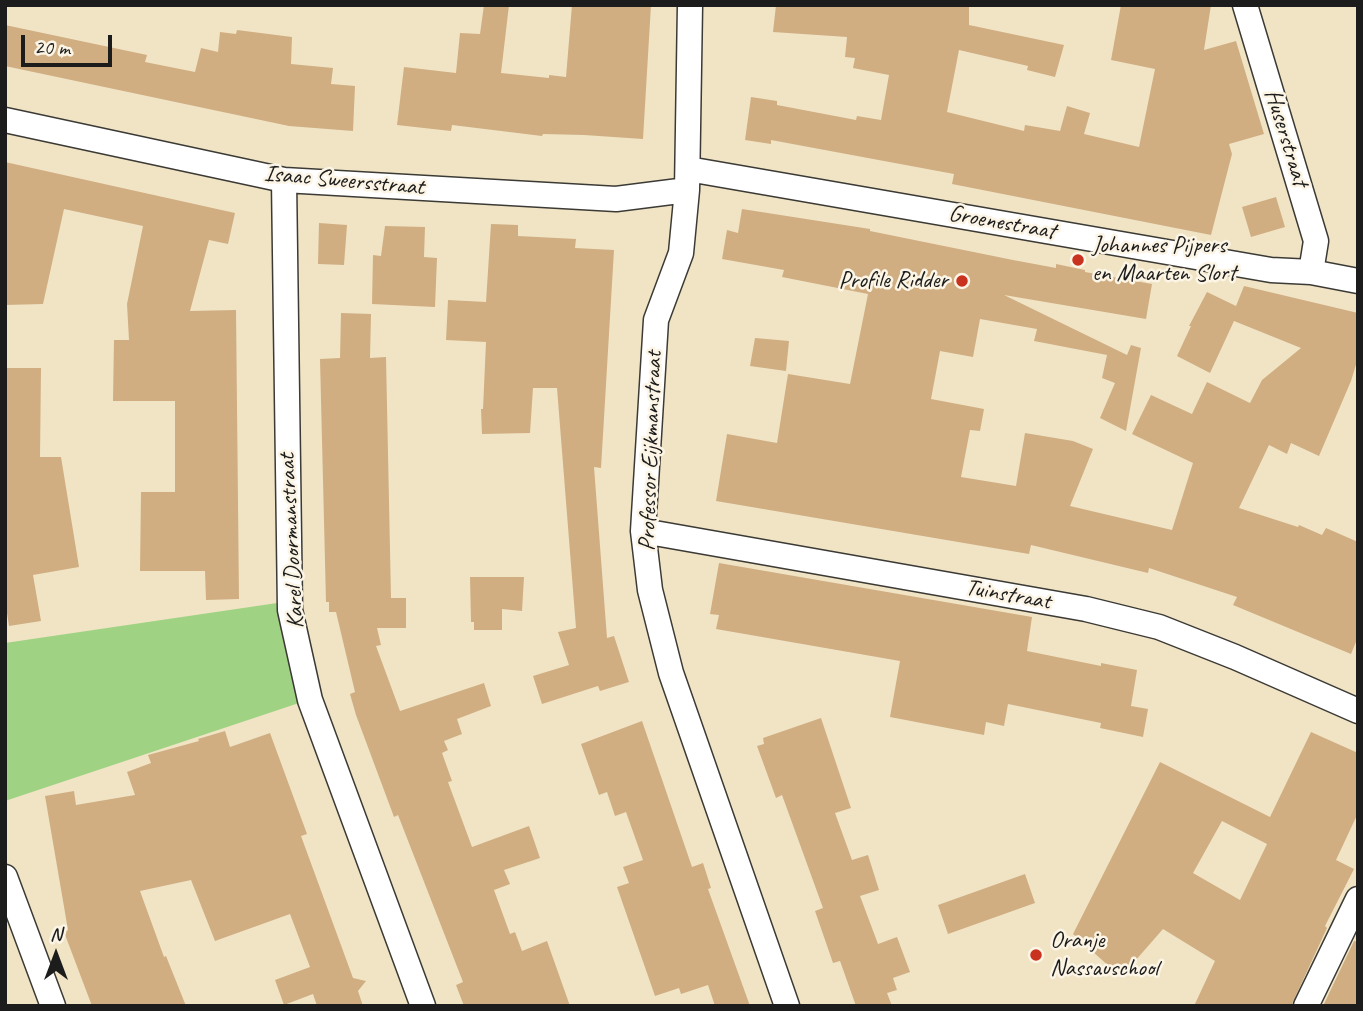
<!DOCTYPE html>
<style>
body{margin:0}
#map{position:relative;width:1363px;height:1011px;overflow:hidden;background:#f0e4c5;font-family:Caveat,sans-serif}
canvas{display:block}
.frame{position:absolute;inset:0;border:7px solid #1c1c1c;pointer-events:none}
.north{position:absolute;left:21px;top:920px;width:70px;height:70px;-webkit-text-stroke:5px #fcf5e5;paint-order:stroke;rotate:0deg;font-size:19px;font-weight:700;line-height:28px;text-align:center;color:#1c1c1c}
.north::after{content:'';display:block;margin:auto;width:24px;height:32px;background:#1c1c1c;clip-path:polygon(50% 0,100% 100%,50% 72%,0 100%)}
.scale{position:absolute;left:21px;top:35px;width:91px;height:32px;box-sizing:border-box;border:4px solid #1c1c1c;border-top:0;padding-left:9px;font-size:21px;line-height:24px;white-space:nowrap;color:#1c1c1c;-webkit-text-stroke:5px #fcf5e5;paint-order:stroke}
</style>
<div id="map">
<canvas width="1363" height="1011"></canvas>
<div class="frame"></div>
<div class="north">N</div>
<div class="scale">20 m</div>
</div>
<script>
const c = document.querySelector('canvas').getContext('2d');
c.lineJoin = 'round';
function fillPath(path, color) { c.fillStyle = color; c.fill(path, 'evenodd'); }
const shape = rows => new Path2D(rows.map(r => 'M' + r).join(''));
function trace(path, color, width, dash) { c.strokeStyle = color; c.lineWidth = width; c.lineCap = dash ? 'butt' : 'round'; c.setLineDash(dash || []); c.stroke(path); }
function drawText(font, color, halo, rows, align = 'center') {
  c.font = font + ' Caveat,sans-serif'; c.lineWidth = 5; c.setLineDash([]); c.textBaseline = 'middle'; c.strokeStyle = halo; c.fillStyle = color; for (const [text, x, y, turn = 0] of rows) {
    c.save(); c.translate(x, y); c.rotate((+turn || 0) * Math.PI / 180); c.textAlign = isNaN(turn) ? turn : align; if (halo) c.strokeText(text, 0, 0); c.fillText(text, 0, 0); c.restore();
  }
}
fillPath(shape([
 [284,602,302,702,5,801,5,643]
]), '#9fd383');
fillPath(shape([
 [484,5,509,5,501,73,549,78,549,75,566,77,572,5,651,5,643,139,584,135,543,134,542,136,452,125,451,131,397,125,404,67,456,73,460,33,480,34],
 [776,5,969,5,969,25,1064,45,1055,77,1027,70,1028,66,959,50,947,112,1024,131,1025,125,1060,131,1067,106,1090,113,1084,134,1139,147,1155,69,1111,60,1121,5,1211,5,1204,50,1236,41,1264,134,1229,144,1232,154,1211,235,952,184,954,174,771,140,771,144,745,140,751,97,777,101,777,105,856,120,857,116,881,120,889,75,853,68,855,58,845,57,847,37,773,32],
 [5,25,147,55,145,62,195,72,201,48,218,52,220,32,236,34,237,30,292,37,291,64,333,68,331,84,355,86,353,131,289,126,5,66],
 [5,162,235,213,228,244,209,240,190,311,236,310,239,599,206,600,205,571,140,571,141,492,175,492,175,401,113,401,114,340,129,340,127,304,143,226,64,209,43,304,5,305],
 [1276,197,1285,227,1251,237,1242,207],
 [742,209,870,229,870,231,1013,260,1056,268,1056,264,1085,270,1085,272,1152,284,1146,319,1004,295,1127,355,1131,345,1141,348,1126,431,1100,418,1115,383,1102,378,1107,355,1034,341,1037,329,980,319,973,357,940,351,931,399,984,409,980,431,970,430,961,477,1016,486,1025,433,1073,441,1093,449,1070,506,1172,530,1193,463,1132,434,1151,395,1192,414,1207,382,1250,403,1262,380,1301,348,1234,321,1210,373,1177,356,1191,326,1189,326,1207,292,1236,306,1244,286,1358,313,1358,358,1351,381,1319,456,1291,443,1287,454,1269,445,1239,508,1298,527,1299,525,1322,535,1326,528,1358,542,1358,637,1351,654,1233,605,1237,597,1149,568,1148,573,1031,545,1029,554,716,501,727,434,777,443,788,374,850,384,868,294,782,277,784,270,722,259,727,230,738,233],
 [319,223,347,225,344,265,318,264],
 [491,224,518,225,518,236,576,239,575,248,614,250,601,468,594,467,607,638,614,636,629,682,600,691,598,686,542,704,533,676,569,665,558,632,576,628,557,388,533,388,530,433,482,434,481,409,483,409,486,342,446,340,448,300,486,302],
 [385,226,425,227,424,257,437,258,435,307,372,304,373,255,381,256],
 [341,313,371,314,370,358,386,357,391,598,406,598,406,628,377,628,381,645,376,646,400,711,484,683,491,706,457,719,462,734,444,741,448,750,442,753,452,781,448,782,472,847,529,826,540,858,504,870,510,884,494,890,510,934,515,932,522,951,547,941,570,1006,464,1006,456,985,463,982,398,815,394,817,356,715,350,694,355,692,336,612,329,612,329,602,326,602,320,359,340,358],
 [755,338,789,341,786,371,750,366],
 [5,368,41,368,40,457,61,457,79,567,33,575,41,621,9,626,5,600],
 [719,563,1032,617,1027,651,1101,666,1101,663,1137,670,1131,706,1148,709,1143,737,1100,728,1101,723,1008,704,1004,726,986,722,984,735,890,717,900,661,716,629,719,615,710,614],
 [470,577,524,577,522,611,502,609,502,630,474,630,474,622,471,622],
 [821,718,851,808,835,813,852,860,868,855,879,890,860,896,878,944,897,937,910,972,893,978,897,990,887,993,892,1006,856,1006,840,961,833,963,815,911,823,908,782,795,776,798,757,746,764,744,763,738],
 [642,721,692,867,703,863,711,888,708,889,750,1006,715,1006,708,985,681,994,679,988,655,996,617,887,629,883,623,867,643,860,626,812,615,816,607,792,599,795,581,744],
 [225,731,230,747,270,733,307,834,301,836,353,978,366,981,358,991,363,1006,317,1006,313,994,284,1005,275,980,310,967,290,914,215,941,191,880,140,891,164,957,166,956,186,1006,92,1006,64,932,68,930,45,796,74,791,76,805,135,795,127,772,151,763,148,755,199,741,198,739],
 [1311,732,1358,753,1358,813,1336,860,1354,869,1325,926,1327,928,1291,1006,1194,1006,1215,961,1163,929,1121,977,1073,934,1160,762,1270,817],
 [1222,821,1267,844,1240,900,1193,873],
 [1025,874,1035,903,948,934,938,905],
 [1354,941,1358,942,1358,1006,1323,1006]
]), '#d0ae82');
const minor = shape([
 [690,5,687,190,681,253,656,320,643,531,650,590,671,673,787,1006],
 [1245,5,1316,241,1311,272],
 [5,120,284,180,616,199,687,190],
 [688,169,1271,270,1311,272,1358,281],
 [284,180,290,610,310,700,423,1006],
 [643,531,1086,609,1159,627,1235,657,1358,711],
 [5,877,53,1006],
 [1306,1006,1358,899]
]);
trace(minor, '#3c3a35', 27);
trace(minor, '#fff', 24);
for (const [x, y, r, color] of [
 [1078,260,7,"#c8321e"],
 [962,281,7,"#c8321e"],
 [1036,955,7,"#c8321e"]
]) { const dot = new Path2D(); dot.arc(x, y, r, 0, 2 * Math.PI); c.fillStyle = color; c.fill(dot); trace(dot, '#fcf5e5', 2.5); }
drawText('24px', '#1c1c1c', '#fcf5e5', [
 ["Huserstraat",1286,138,73],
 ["Isaac Sweersstraat",344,181,5],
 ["Groenestraat",1002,223,10],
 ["Professor Eijkmanstraat",651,451,-88],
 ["Karel Doormanstraat",292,541,-93],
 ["Tuinstraat",1008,595,10]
]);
drawText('24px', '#1c1c1c', '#fcf5e5', [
 ["Johannes Pijpers",1092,246],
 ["en Maarten Slort",1092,274],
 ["Profile Ridder",948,281,"right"],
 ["Oranje",1050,941],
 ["Nassauschool",1050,969]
], 'left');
</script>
